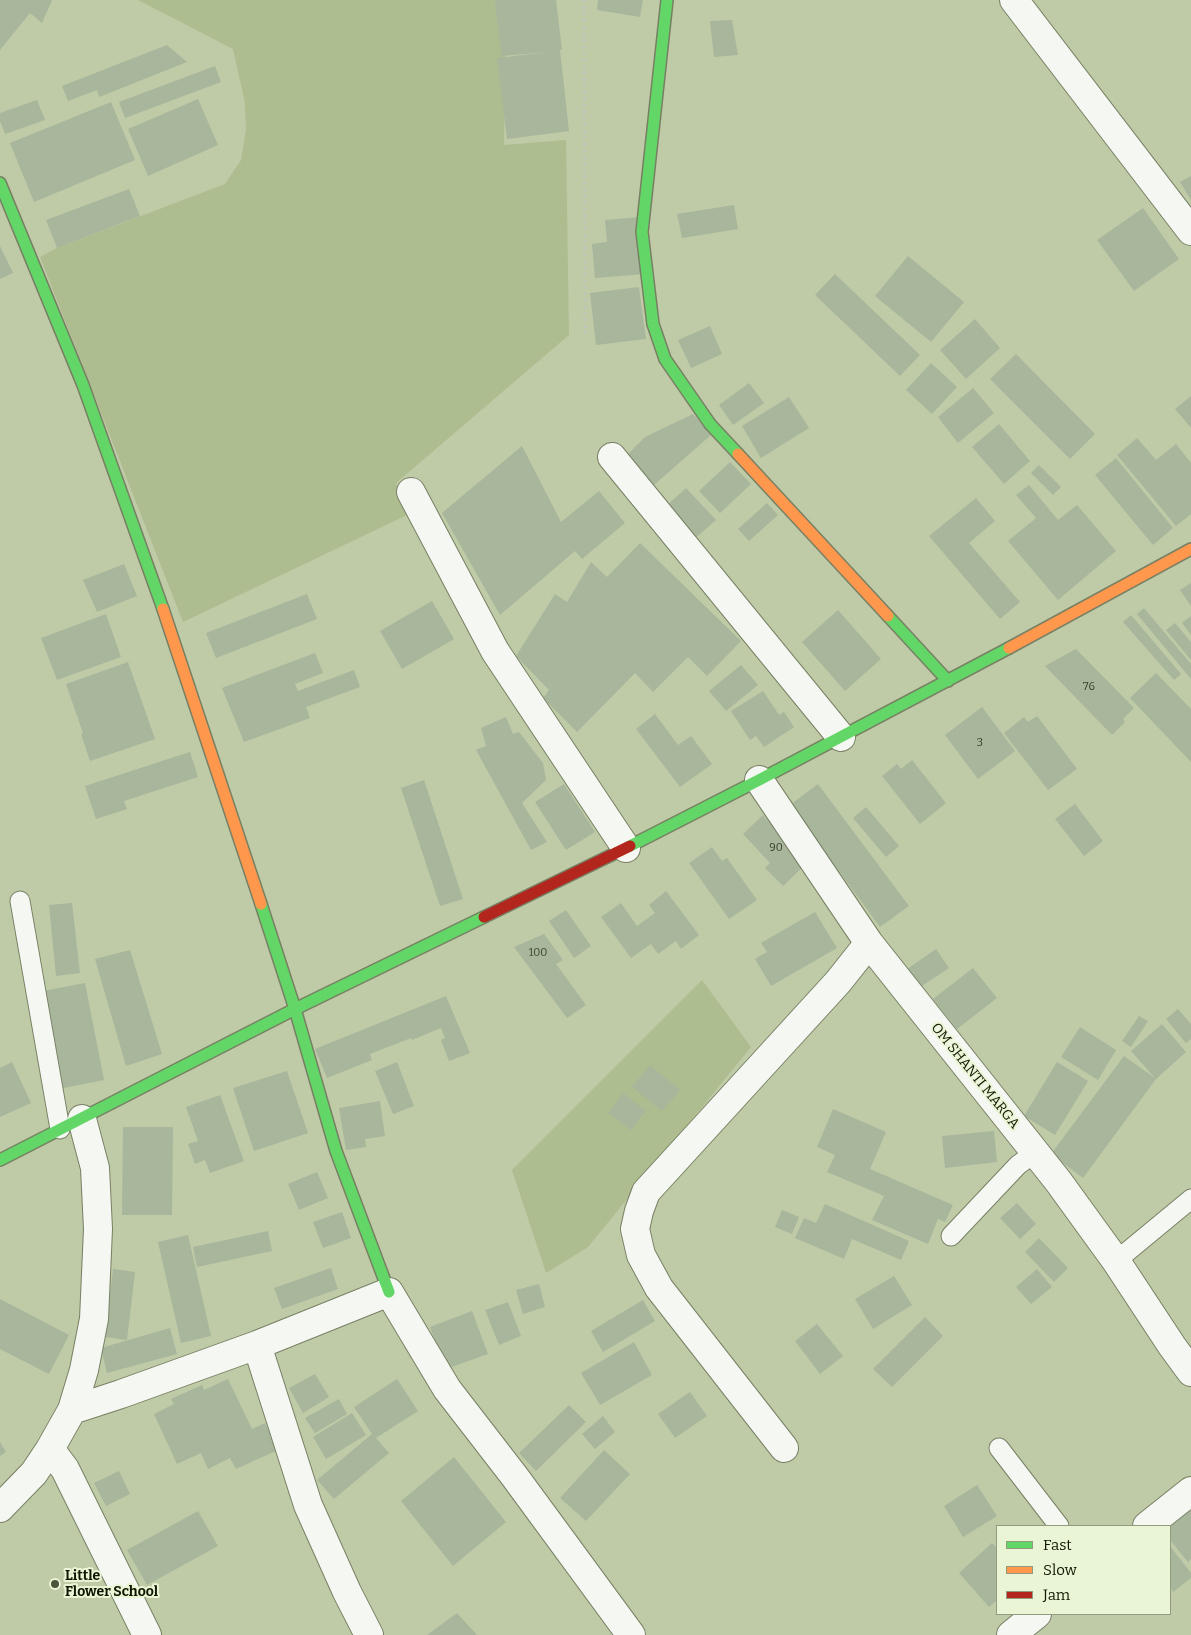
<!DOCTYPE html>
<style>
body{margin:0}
#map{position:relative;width:1191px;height:1635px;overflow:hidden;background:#bfcaa7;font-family:Bitter,serif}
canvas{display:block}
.legend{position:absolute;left:996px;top:1525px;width:175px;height:90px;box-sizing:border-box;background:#eaf5d5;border:1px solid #929b80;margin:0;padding:6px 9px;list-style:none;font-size:15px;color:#0f1500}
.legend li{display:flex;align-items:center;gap:10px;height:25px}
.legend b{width:25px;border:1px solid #929b80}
</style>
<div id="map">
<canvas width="1191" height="1635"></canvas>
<ul class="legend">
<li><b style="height:6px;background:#63d668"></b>Fast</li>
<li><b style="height:6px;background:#ff974d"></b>Slow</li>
<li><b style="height:6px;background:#b3261e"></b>Jam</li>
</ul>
</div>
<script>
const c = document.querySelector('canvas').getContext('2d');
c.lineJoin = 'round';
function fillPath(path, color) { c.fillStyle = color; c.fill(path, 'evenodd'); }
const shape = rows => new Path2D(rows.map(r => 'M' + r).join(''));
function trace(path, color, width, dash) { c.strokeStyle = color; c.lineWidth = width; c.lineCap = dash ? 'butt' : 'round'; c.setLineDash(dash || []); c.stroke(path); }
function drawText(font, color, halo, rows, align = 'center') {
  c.font = font + ' Bitter,serif'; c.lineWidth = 4; c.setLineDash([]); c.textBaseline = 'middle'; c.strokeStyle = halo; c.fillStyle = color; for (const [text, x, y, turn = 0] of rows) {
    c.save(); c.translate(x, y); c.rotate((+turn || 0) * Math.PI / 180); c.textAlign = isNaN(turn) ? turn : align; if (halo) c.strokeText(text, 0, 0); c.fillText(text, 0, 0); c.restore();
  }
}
fillPath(shape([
 [138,0,517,0,506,3,504,145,566,140,569,335,396,483,407,515,183,622,40,257,57,248,225,184,241,160,246,130,245,103,233,49],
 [702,980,751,1047,588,1247,546,1273,512,1170]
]), '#aebd8f');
fillPath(shape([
 [0,0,52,0,42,23,30,13,0,50],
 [495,0,556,0,562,50,560,50,569,131,507,139,497,58,549,52,501,56],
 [598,0,643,0,640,17,597,10],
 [732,20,738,55,714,57,710,21],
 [167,45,187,62,99,97,97,90,68,101,62,86],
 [215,66,221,82,125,118,119,102],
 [198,99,218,145,148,176,128,129],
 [37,100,45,120,5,134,0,121,0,113],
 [111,102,135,160,34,202,10,143],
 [1191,176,1191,200,1180,182],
 [129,189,140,216,57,248,46,220],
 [734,205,738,229,682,238,677,214],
 [1143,208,1179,259,1134,291,1097,240],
 [640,217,645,274,595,278,592,244,607,242,605,220],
 [0,246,13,273,0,279],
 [908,256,964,302,931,342,875,296],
 [835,274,920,355,900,376,815,295],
 [639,287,646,339,596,345,590,293],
 [975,319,1000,348,966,379,940,350],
 [710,326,722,354,691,368,678,340],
 [1016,354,1095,434,1070,459,990,379],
 [931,363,957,387,932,414,906,390],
 [749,383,764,403,733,425,719,405],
 [973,388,994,413,958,443,938,417],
 [1191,396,1191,428,1175,409],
 [789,397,809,428,761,458,742,426],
 [693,414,711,435,646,492,622,460,645,437],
 [999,424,1030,461,1004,484,972,447],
 [1137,438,1156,460,1176,444,1191,463,1191,514,1176,526,1117,455],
 [522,446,561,522,599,491,625,523,582,559,575,551,500,615,442,513],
 [1116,458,1173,528,1153,545,1095,475],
 [730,462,751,484,720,513,699,491],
 [1039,465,1061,487,1053,495,1031,473],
 [1029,485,1058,520,1077,505,1116,551,1058,600,1008,541,1036,518,1016,495],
 [686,488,716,520,692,541,663,509],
 [976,498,995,521,969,543,1020,602,1000,619,929,536],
 [767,503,778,515,749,541,738,529],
 [640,543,741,641,707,676,688,657,653,692,635,673,577,732,543,698,549,690,516,656,555,594,567,602,591,562,607,577],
 [124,564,137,596,97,612,83,580],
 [1191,583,1191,606,1180,590],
 [307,594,317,619,216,658,206,633],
 [432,601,454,639,402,669,380,631],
 [1144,608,1191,664,1191,679,1137,614],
 [838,610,881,659,845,691,802,642],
 [106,614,121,657,57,680,41,638],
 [1131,615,1181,674,1174,680,1123,622],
 [1191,616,1191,635,1182,623],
 [1175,623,1191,642,1191,660,1166,630],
 [1076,649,1134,708,1123,719,1125,722,1112,735,1045,666],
 [315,653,323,673,295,684,298,691,354,670,360,687,306,707,310,718,244,742,222,688],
 [128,662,155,739,90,761,81,734,83,733,66,684],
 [741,665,758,685,726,711,709,691],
 [1156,673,1191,709,1191,762,1130,698],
 [763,691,779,715,784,712,794,727,764,747,756,736,750,740,731,711],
 [982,707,1015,751,978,779,945,735],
 [655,714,678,745,691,736,712,764,680,787,636,729],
 [1037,716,1077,769,1048,790,1004,733,1024,717,1028,722],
 [506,717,513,734,519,732,543,763,546,780,522,803,547,842,531,850,476,750,486,746,481,728],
 [190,752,198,777,124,801,127,809,96,819,85,786],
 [912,760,946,803,920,824,882,776,897,764,901,769],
 [424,780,463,899,440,906,401,788],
 [564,784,595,832,566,850,535,802],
 [818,784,909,906,880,927,790,805],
 [1075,804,1103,841,1084,856,1055,819],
 [866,807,899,846,886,857,853,818],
 [763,815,808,862,783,886,765,868,770,863,743,834],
 [712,847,722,861,727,858,757,900,729,919,689,863],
 [666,891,699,935,681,949,676,941,658,954,651,944,631,958,601,917,621,903,637,926,655,913,649,905],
 [72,903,80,973,56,976,49,905],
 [566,910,591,946,574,958,549,921],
 [815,912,837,948,771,986,755,959,767,952,761,943],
 [544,934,563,960,556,964,586,1005,567,1018,514,947],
 [936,949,949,968,916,990,903,972],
 [130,950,162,1054,126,1066,95,959],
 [973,968,997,998,957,1029,933,999],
 [85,983,104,1080,63,1088,43,991],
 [446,996,470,1053,449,1061,441,1040,445,1038,441,1028,412,1040,411,1038,370,1054,372,1060,327,1078,315,1049],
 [1178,1009,1191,1024,1191,1039,1186,1043,1166,1019],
 [1139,1016,1148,1021,1131,1047,1122,1041],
 [1162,1024,1186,1052,1156,1079,1083,1178,1051,1154,1124,1056,1155,1078,1131,1051],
 [1080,1027,1116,1050,1098,1080,1061,1057],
 [12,1062,31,1103,0,1117,0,1068],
 [397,1062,414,1106,393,1114,375,1071],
 [1057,1062,1088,1081,1055,1135,1024,1116],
 [650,1065,680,1090,662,1111,632,1087],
 [287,1071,308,1133,254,1151,233,1088],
 [623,1093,646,1111,631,1130,608,1113],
 [220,1095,244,1161,210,1173,205,1160,195,1164,188,1144,198,1141,186,1107],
 [380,1101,385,1136,365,1139,366,1147,346,1150,339,1108],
 [833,1109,886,1132,870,1169,953,1205,945,1222,938,1219,928,1244,872,1220,884,1196,827,1172,835,1155,817,1147],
 [123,1127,173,1127,172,1215,122,1215],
 [994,1131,997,1162,945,1168,942,1136],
 [317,1172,328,1198,299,1210,288,1184],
 [1017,1203,1036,1224,1020,1239,1000,1218],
 [825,1204,909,1241,901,1260,852,1239,844,1259,795,1238,804,1218,816,1223],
 [782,1210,799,1217,792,1234,775,1227],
 [342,1212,351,1238,323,1248,313,1222],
 [268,1231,272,1251,197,1267,193,1247],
 [188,1235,211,1336,181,1343,158,1242],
 [1039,1238,1068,1268,1054,1282,1025,1252],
 [331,1268,338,1289,282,1309,274,1288],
 [113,1269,135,1272,127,1340,105,1337],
 [1037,1269,1052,1287,1031,1304,1016,1287],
 [894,1276,912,1305,873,1329,855,1299],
 [539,1284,545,1307,523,1314,516,1290],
 [0,1299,69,1335,49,1374,0,1349],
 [643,1300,655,1321,603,1352,591,1331],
 [508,1302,521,1336,499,1345,485,1310],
 [472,1311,488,1354,446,1369,430,1327],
 [925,1317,943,1336,892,1387,873,1369],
 [817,1324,843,1356,820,1374,795,1341],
 [170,1328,177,1354,107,1373,101,1348],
 [634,1342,652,1375,600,1405,581,1373],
 [315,1374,329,1397,303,1413,289,1388],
 [228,1379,252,1429,265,1423,278,1450,236,1469,230,1458,208,1469,201,1453,177,1464,154,1414,174,1404,171,1399,202,1385,204,1390],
 [397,1379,418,1411,376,1438,389,1453,334,1499,317,1480,372,1434,354,1407],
 [690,1392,707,1416,675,1438,658,1414],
 [339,1399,347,1414,315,1433,305,1418],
 [569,1405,586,1422,536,1471,519,1453],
 [352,1413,366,1435,326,1459,313,1437],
 [603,1416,615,1432,595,1449,582,1434],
 [0,1442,6,1452,0,1456],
 [604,1450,630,1474,586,1521,560,1498],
 [454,1457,506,1522,453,1566,401,1501],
 [119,1471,130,1494,106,1506,94,1483],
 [977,1485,997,1516,963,1537,944,1506],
 [1191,1510,1191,1559,1188,1562,1170,1540,1170,1527],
 [198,1511,218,1546,147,1585,127,1550],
 [992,1543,997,1548,997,1600,989,1607,959,1573],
 [1170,1546,1191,1573,1191,1578,1173,1592,1170,1587],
 [457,1613,477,1635,427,1635]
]), '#a8b69c');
const lane = shape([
 [20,901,60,1129],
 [951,1236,1018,1165,1036,1152],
 [1116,1261,1191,1199],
 [999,1448,1059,1526]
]);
const street = shape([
 [1014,0,1191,231],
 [612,457,841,737],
 [411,492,495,651,626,848],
 [759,780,869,943,1058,1181,1116,1261,1172,1346,1191,1372],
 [257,1345,308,1505,347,1592,369,1635],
 [72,1410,121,1394,257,1345,389,1292,447,1389,515,1477,631,1635],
 [784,1448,659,1288,641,1255,635,1229,639,1211,646,1192,838,982,869,943],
 [50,1449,65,1469,147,1635],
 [0,1508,34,1473,50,1449,72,1410,84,1370,94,1319,98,1229,95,1168,82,1119],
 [1147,1526,1191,1491],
 [1011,1635,1037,1614]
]);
const fast = shape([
 [667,0,642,232,653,324,665,359,710,424,738,454],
 [0,183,83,385,163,609],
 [888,616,948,681],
 [630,846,759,780,1009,648],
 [261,904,295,1009,336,1151,389,1292],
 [0,1160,295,1009,484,917]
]);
const slow = shape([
 [738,454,888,616],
 [163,609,261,904],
 [1009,648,1191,549]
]);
const jam = shape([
 [484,917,630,846]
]);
trace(lane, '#788064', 21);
trace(street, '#788064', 30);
trace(fast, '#788064', 14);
trace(slow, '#788064', 14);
trace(jam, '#788064', 14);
trace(shape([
 [584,0,585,336]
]), '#c1c4bb', 3, [2.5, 4]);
trace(lane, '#f5f7f2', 19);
trace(street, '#f5f7f2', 28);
trace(fast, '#63d668', 11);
trace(slow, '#ff974d', 11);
trace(jam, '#b3261e', 11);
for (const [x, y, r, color] of [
 [55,1584,5,"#4d543a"]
]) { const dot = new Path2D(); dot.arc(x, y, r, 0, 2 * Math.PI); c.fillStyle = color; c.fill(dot); trace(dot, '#eaf5d5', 2); }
drawText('11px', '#373f29', null, [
 ["76",1089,687],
 ["3",980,743],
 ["90",776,848],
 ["100",538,953]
]);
drawText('14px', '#0f1500', '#eaf5d5', [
 ["OM SHANTI MARGA",975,1076,51]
]);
drawText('bold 14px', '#0f1500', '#eaf5d5', [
 ["Little",65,1576],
 ["Flower School",65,1592]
], 'left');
</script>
